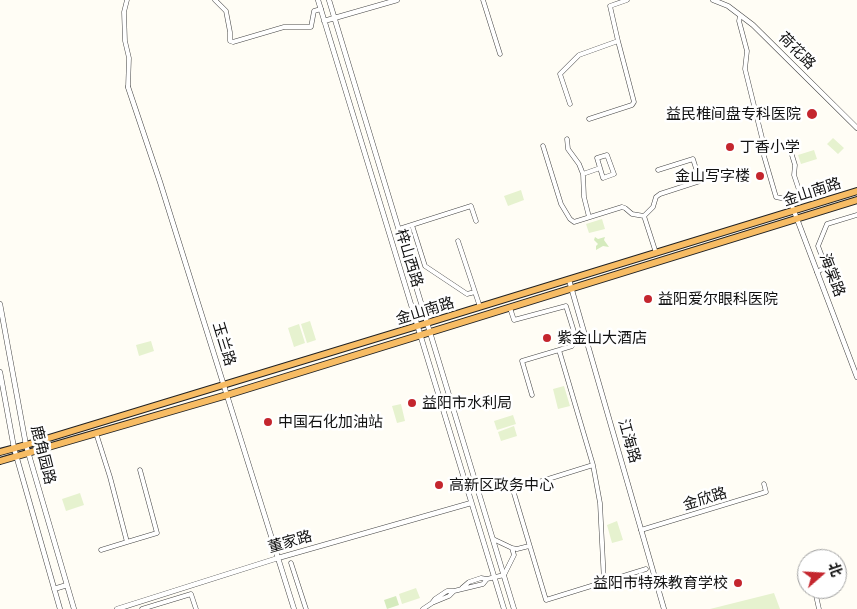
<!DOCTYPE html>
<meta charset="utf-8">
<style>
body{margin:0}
#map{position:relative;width:857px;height:609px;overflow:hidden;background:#fffdf5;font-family:"Crimson Pro","Noto Sans SC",serif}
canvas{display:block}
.north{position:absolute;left:797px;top:549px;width:50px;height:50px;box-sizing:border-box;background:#fff;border:1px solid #a0a0a0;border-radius:50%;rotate:71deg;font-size:14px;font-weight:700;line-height:20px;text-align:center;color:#111}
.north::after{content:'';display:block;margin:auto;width:18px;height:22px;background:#c4262e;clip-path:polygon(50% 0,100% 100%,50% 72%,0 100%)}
</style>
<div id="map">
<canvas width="857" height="609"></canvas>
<div class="north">北</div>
</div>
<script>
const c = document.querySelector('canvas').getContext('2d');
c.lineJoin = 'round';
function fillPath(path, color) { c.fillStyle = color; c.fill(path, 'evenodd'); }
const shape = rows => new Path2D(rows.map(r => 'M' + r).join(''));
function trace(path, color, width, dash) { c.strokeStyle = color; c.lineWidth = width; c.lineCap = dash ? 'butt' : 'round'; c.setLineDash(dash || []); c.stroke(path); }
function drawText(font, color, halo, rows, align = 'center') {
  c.font = font + ' "Crimson Pro","Noto Sans SC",serif'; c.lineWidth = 5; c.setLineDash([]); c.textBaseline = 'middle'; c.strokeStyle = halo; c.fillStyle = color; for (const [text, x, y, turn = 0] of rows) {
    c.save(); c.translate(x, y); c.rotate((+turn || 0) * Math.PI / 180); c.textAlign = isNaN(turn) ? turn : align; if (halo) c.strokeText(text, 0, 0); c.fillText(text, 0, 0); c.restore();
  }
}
fillPath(shape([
 [595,237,598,239,605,237,604,240,609,247,603,246,596,250,596,246,598,244,594,240],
 [396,596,399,605,387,609,384,600]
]), '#d5ebbd');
fillPath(shape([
 [833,138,844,148,838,154,827,144],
 [814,150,817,159,801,164,798,155],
 [521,190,524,200,508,206,504,196],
 [602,219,605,229,589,233,586,224],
 [310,321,316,340,307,343,301,324],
 [299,324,305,343,294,347,288,328],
 [151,341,154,351,139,356,136,345],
 [564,386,570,406,558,409,553,389],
 [401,404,405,421,397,423,392,406],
 [513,415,516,424,497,430,494,421],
 [514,426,517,436,501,441,498,432],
 [80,493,84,505,66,511,62,499],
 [617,521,623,540,612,543,607,525],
 [416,588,420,598,402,604,399,594],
 [774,593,780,609,710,609]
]), '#e6f2cf');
const minor = shape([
 [127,0,124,12,125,41,129,58,128,87],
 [215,0,226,11,230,32,230,41,233,42,284,27,311,27,314,11,321,9],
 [483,0,500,54],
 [740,16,739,21,747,51,745,69,765,150,764,156,776,197,790,200,794,211],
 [570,104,560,74,579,55,618,41,610,6,627,0],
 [589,119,632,105,634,102,618,41],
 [567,139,568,149,579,164,583,174,584,197,589,217],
 [543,146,561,204,570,219,574,222,622,207,625,208,632,214,644,216],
 [583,174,600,168,603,178,614,174,607,155,597,158,600,168],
 [790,200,801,196,794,175,795,165,791,152],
 [412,225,425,266,467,294,475,292],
 [399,229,471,206,476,221],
 [458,241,480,307],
 [656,253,644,216,653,207,656,197,660,194,700,181,693,159,658,170],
 [817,272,826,267,818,246,827,224,857,215],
 [510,308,514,320,566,306,576,338,572,346,559,350,593,465],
 [532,395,522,361,559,350],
 [96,433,110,477,127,542,101,550],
 [593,465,600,503,604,582,546,600,513,490,593,465],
 [641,530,766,492,764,484],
 [127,542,157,533,140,470],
 [512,548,517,549,529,546],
 [291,563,306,609],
 [487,579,504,575,514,555,512,548,493,539],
 [604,582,646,569],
 [454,591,483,584,487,579,481,578,469,582,462,588],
 [815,591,819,609],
 [142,609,191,594,196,609],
 [423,609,432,603,449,596,454,591,447,591,435,599,432,603]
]);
const tertiary = shape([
 [318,0,504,609],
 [329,0,514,609],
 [713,0,728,6,753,25,857,128],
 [324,21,397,0],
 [128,87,160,182,294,609],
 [794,211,857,377],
 [569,280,664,609],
 [0,304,26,445,74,609],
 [0,372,14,448,60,609],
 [54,589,67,585],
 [117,609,278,558,471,503]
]);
const trunk = shape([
 [0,452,26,445,427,323,857,191],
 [0,461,227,395,857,200]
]);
trace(minor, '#444', 5);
trace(tertiary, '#444', 5.5);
trace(trunk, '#222', 8);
trace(minor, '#fff', 4);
trace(tertiary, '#fff', 4.5);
trace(trunk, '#f7bc64', 6);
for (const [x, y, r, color] of [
 [812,114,6,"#c4262e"],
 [730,147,5,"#c4262e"],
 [760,176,5,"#c4262e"],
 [648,299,5,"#c4262e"],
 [547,338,5,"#c4262e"],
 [412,403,5,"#c4262e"],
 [268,422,5,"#c4262e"],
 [439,485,5,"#c4262e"],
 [738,583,5,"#c4262e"]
]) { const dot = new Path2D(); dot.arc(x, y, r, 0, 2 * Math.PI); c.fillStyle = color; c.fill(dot); trace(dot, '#fff', 2); }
drawText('15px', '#111', '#fff', [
 ["荷花路",797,51,45],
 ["金山南路",812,192,-18],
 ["梓山西路",409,258,73],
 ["海棠路",832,275,69],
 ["金山南路",425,311,-17],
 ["玉兰路",224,344,73],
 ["江海路",629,441,74],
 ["鹿角园路",43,455,76],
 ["金欣路",705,499,-17],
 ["董家路",290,542,-16]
]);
drawText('15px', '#111', '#fff', [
 ["益民椎间盘专科医院",801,114,"right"],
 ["丁香小学",740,147],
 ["金山写字楼",750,176,"right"],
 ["益阳爱尔眼科医院",658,299],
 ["紫金山大酒店",557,338],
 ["益阳市水利局",422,403],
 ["中国石化加油站",278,422],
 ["高新区政务中心",449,485],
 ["益阳市特殊教育学校",728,583,"right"]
], 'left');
</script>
